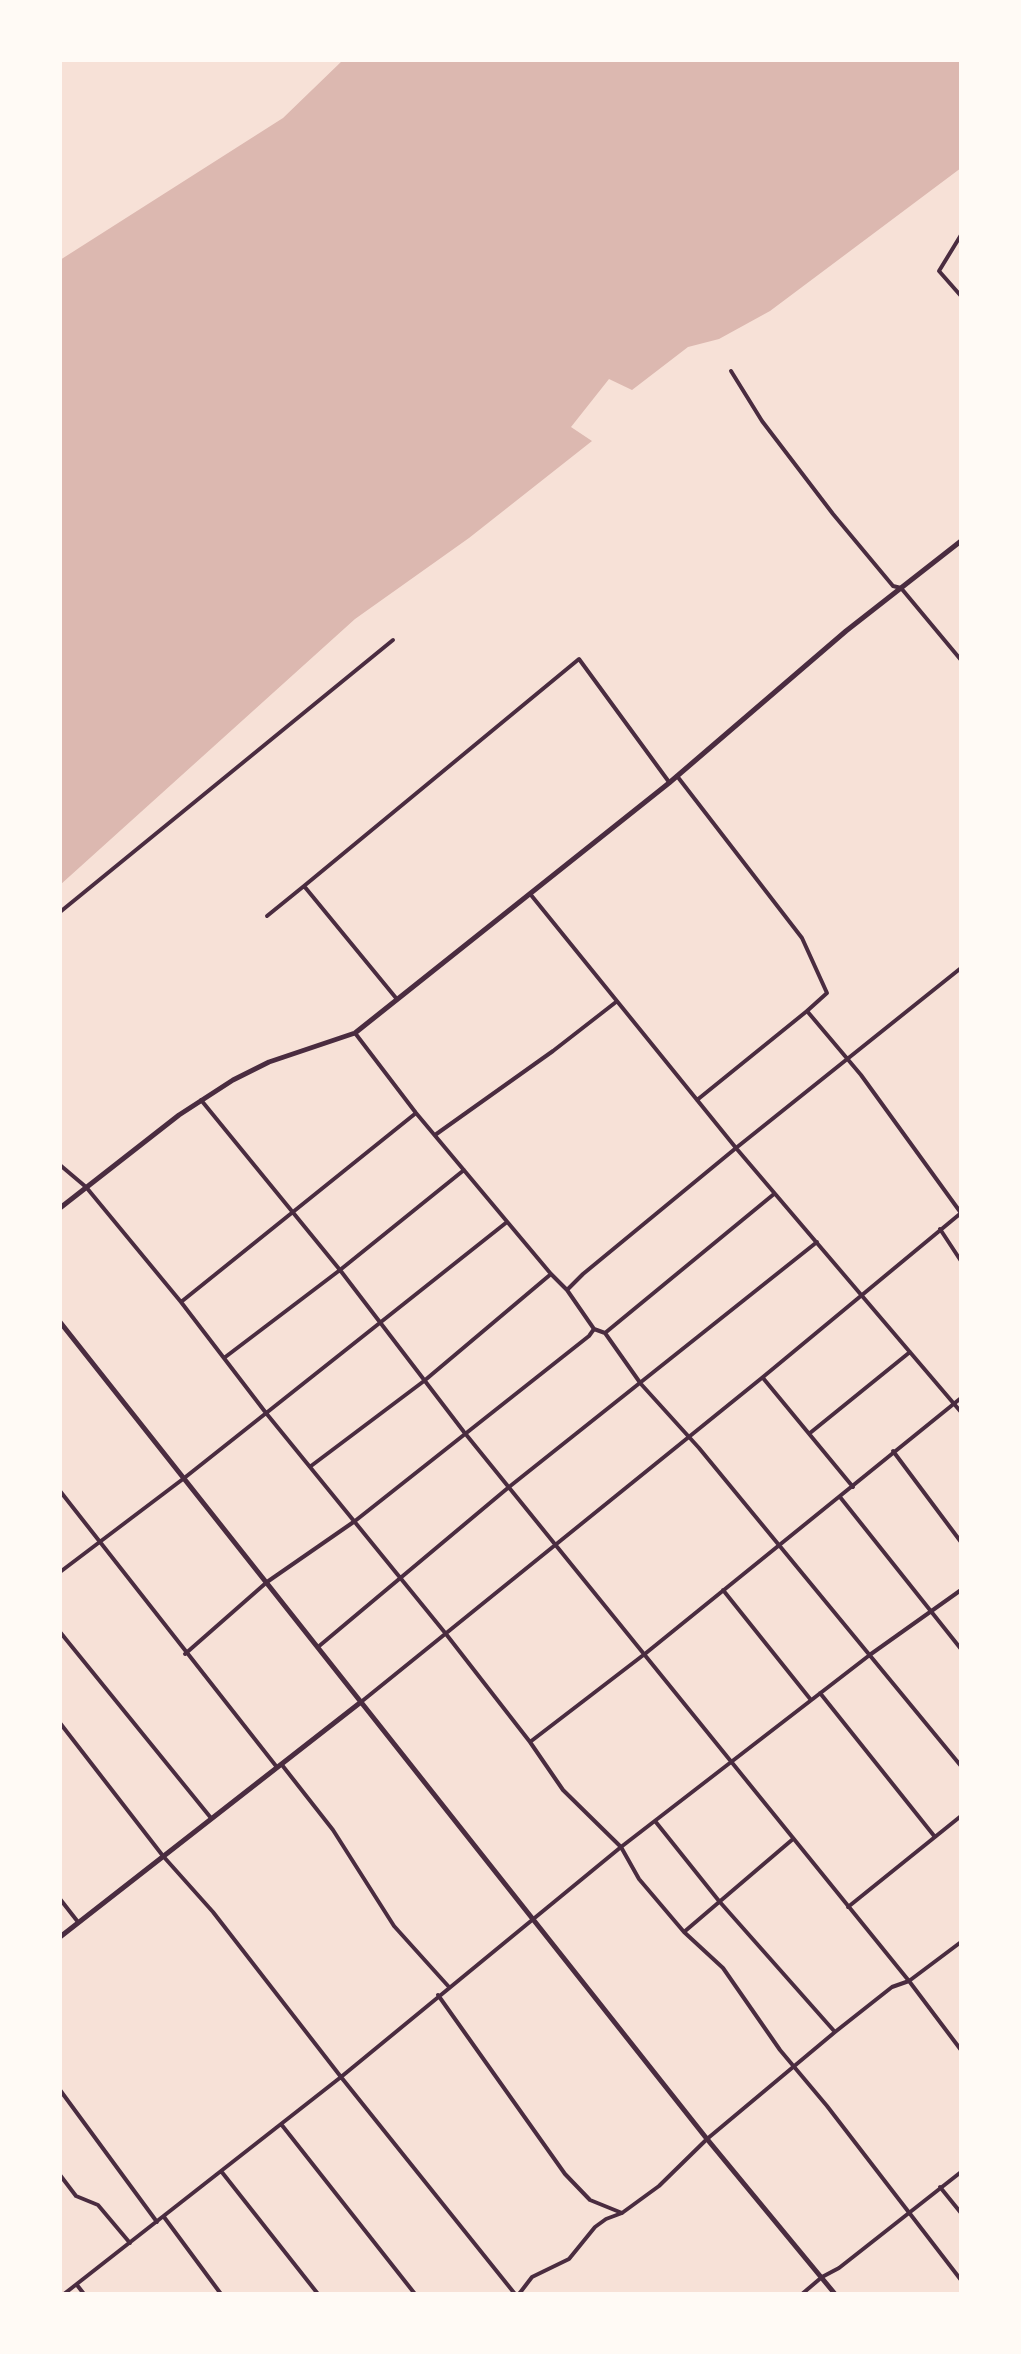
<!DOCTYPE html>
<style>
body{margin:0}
#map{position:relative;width:1021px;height:2354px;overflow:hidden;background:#f7e1d7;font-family:Quicksand,sans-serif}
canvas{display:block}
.frame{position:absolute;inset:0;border:62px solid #fffaf5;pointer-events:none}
</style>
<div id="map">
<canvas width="1021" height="2354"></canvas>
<div class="frame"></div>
</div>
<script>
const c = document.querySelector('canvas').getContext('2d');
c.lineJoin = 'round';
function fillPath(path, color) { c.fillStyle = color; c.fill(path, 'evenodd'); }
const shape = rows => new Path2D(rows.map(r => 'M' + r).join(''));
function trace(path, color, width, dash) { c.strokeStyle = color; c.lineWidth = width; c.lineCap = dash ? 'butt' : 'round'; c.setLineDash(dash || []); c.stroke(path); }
fillPath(shape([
 [343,60,961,60,961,168,770,311,719,339,688,347,632,390,609,379,571,427,592,441,469,538,355,619,60,885,60,260,283,118]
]), '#dcb8b0');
trace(shape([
 [961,235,939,271,961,296],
 [731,371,762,421,833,514,893,586,901,588,961,660],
 [304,886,579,659,669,782],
 [531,895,736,1148,961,1412],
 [60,912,393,640],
 [267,916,304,886,396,998],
 [355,1033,416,1113,551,1274,567,1290,594,1329,605,1333,641,1384,699,1448,961,1766],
 [201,1100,340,1270,464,1432,909,1981,961,2050],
 [697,1100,807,1011],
 [435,1135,553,1051,616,1002],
 [60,1165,86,1187,181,1302,266,1413,446,1634,530,1742,563,1790,621,1847,639,1879,684,1932,723,1968,780,2050,827,2106,961,2280],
 [940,1229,961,1261],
 [567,1290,583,1274,736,1148,961,968],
 [181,1302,416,1113],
 [605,1333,774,1194],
 [224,1358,340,1270,464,1170],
 [763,1378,853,1487],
 [810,1433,910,1352],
 [893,1451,961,1542],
 [311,1466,424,1381,551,1274],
 [60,1491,276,1766],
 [840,1497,961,1649],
 [60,1572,183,1479,507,1222],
 [723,1590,811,1700],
 [60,1632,211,1818],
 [318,1647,509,1487,817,1242],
 [185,1654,267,1582,355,1521,589,1336,594,1329],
 [820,1693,935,1837],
 [361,1702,763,1377,961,1213,861,1075,807,1011,827,993,802,938,677,776],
 [60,1723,163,1856,213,1912,341,2077,515,2294],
 [530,1742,646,1653,961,1398],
 [282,1765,333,1830,394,1926,449,1987],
 [655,1821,719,1901,835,2032],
 [60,1899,78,1922],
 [848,1907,961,1816],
 [684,1932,793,1839],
 [438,1995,565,2174,590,2200,622,2213],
 [60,2090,157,2222],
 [281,2124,415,2294],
 [221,2171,318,2294],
 [60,2175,76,2196,98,2205,130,2243],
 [940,2187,961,2213],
 [164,2217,221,2294],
 [77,2285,84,2294],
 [64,2294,341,2077,621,1847,871,1654,961,1590],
 [519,2294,532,2277,569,2259,595,2227,606,2219,622,2213,659,2186,707,2139,835,2032,892,1987,909,1981,961,1942],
 [802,2294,822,2277,839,2268,961,2172]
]), '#4a2c40', 4);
trace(shape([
 [60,1208,179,1115,233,1080,269,1062,355,1033,669,783,846,631,961,541],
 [60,1322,707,2139,835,2294],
 [60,1937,361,1702]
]), '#4a2c40', 5);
</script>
